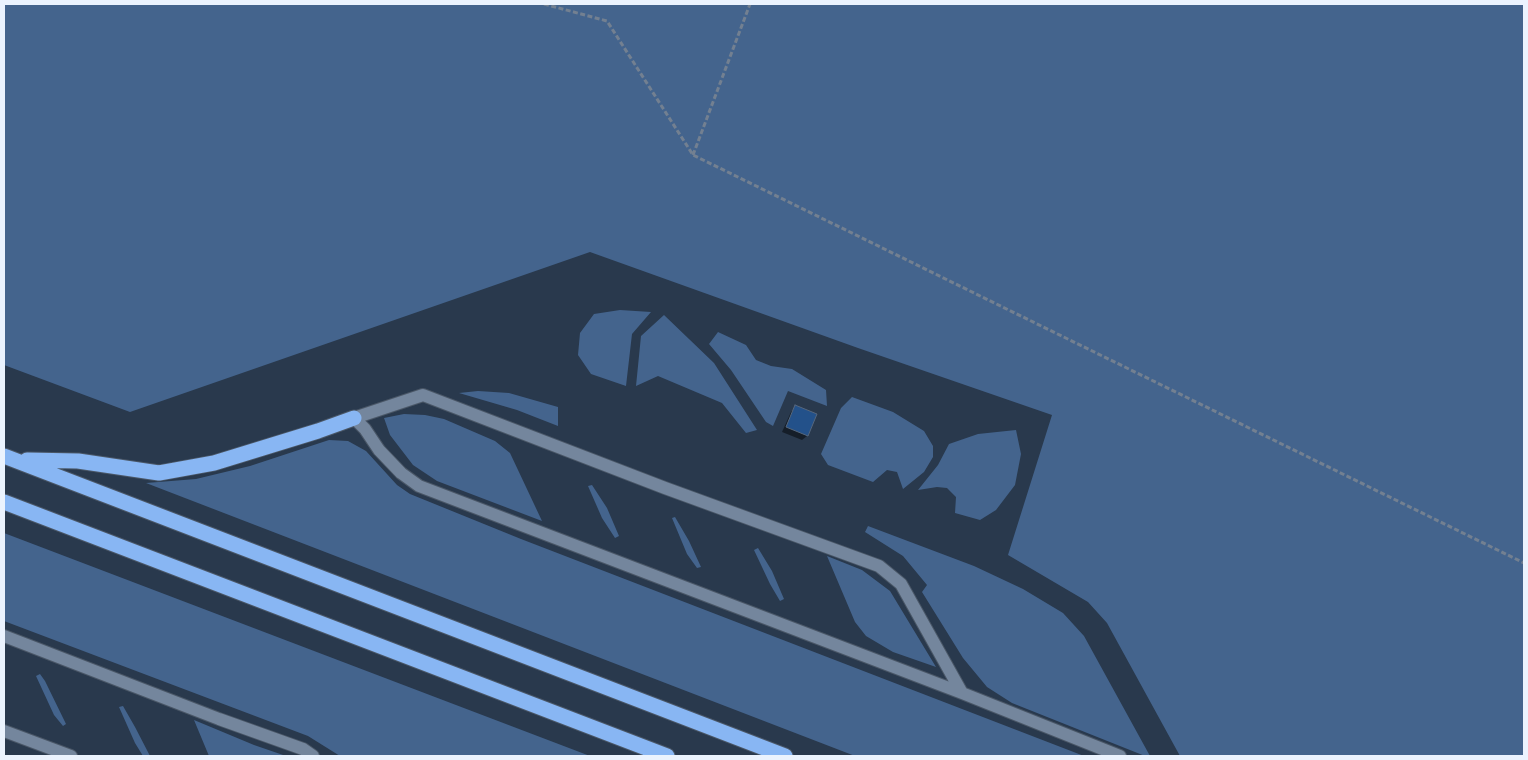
<!DOCTYPE html>
<style>
body{margin:0}
#map{position:relative;width:1528px;height:760px;overflow:hidden;background:#29394d;font-family:"Public Sans",sans-serif}
canvas{display:block}
.frame{position:absolute;inset:0;border:5px solid #ebf3fe;pointer-events:none}
</style>
<div id="map">
<canvas width="1528" height="760"></canvas>
<div class="frame"></div>
</div>
<script>
const c = document.querySelector('canvas').getContext('2d');
c.lineJoin = 'round';
function fillPath(path, color) { c.fillStyle = color; c.fill(path, 'evenodd'); }
const shape = rows => new Path2D(rows.map(r => 'M' + r).join(''));
function trace(path, color, width, dash) { c.strokeStyle = color; c.lineWidth = width; c.lineCap = dash ? 'butt' : 'round'; c.setLineDash(dash || []); c.stroke(path); }
fillPath(shape([
 [4,4,1524,4,1524,756,1180,756,1107,623,1088,602,1008,555,1052,415,858,348,590,252,130,412,4,365],
 [620,310,651,312,632,334,626,386,591,374,578,355,580,333,594,314],
 [664,315,714,363,757,430,746,433,722,403,658,376,636,386,641,336],
 [718,332,746,345,756,360,771,366,792,369,826,390,827,406,788,391,773,426,766,422,731,370,709,344],
 [478,391,509,393,558,407,558,426,517,410,459,393],
 [852,397,893,412,924,431,933,446,933,457,924,472,903,489,897,472,887,470,873,482,828,465,821,454,841,408],
 [404,414,425,415,444,419,495,441,510,453,542,521,437,481,413,465,390,435,384,418],
 [1016,430,1021,454,1015,485,996,510,980,520,955,513,956,497,947,488,937,487,918,490,938,465,949,444,978,434],
 [329,440,348,441,366,451,397,485,410,494,521,539,1084,756,855,756,146,483,196,479,250,466],
 [592,485,607,508,619,536,615,538,602,518,588,486],
 [675,517,689,541,701,567,697,568,687,554,672,518],
 [868,526,974,566,1023,589,1063,613,1084,636,1150,756,1145,756,1012,703,987,687,963,658,922,592,927,585,903,556,865,532],
 [4,533,590,756,340,756,308,736,4,621],
 [758,548,772,571,784,599,780,601,770,584,754,550],
 [827,556,862,570,890,591,936,667,893,652,866,636,855,622],
 [40,674,45,681,66,724,63,726,54,715,36,676],
 [123,706,135,727,150,756,143,756,135,743,119,707],
 [194,720,254,745,286,756,209,756]
]), '#44648d');
fillPath(shape([
 [796,407,815,415,807,436,802,440,782,432,791,412]
]), '#0007');
const building = shape([
 [795,405,817,414,808,436,786,427,795,405]
]);
fillPath(building, '#23518a');
trace(building, '#56677d', 1);
const service = shape([
 [4,636,219,719,303,749,313,756],
 [962,693,901,584,879,566,665,488,423,395,354,418,365,429,379,450,401,473,419,486,962,693,1120,756],
 [4,731,71,756]
]);
const motorway = shape([
 [4,456,785,756],
 [27,460,78,461,159,473,214,463,318,431,354,418],
 [4,502,667,756]
]);
trace(service, '#4a5767', 14);
trace(motorway, '#4a5767', 17);
trace(shape([
 [544,4,607,21,693,155,1524,563],
 [693,155,750,4]
]), '#738091', 3, [5, 2.5]);
trace(service, '#74869d', 12);
trace(motorway, '#88b6f3', 15);
</script>
